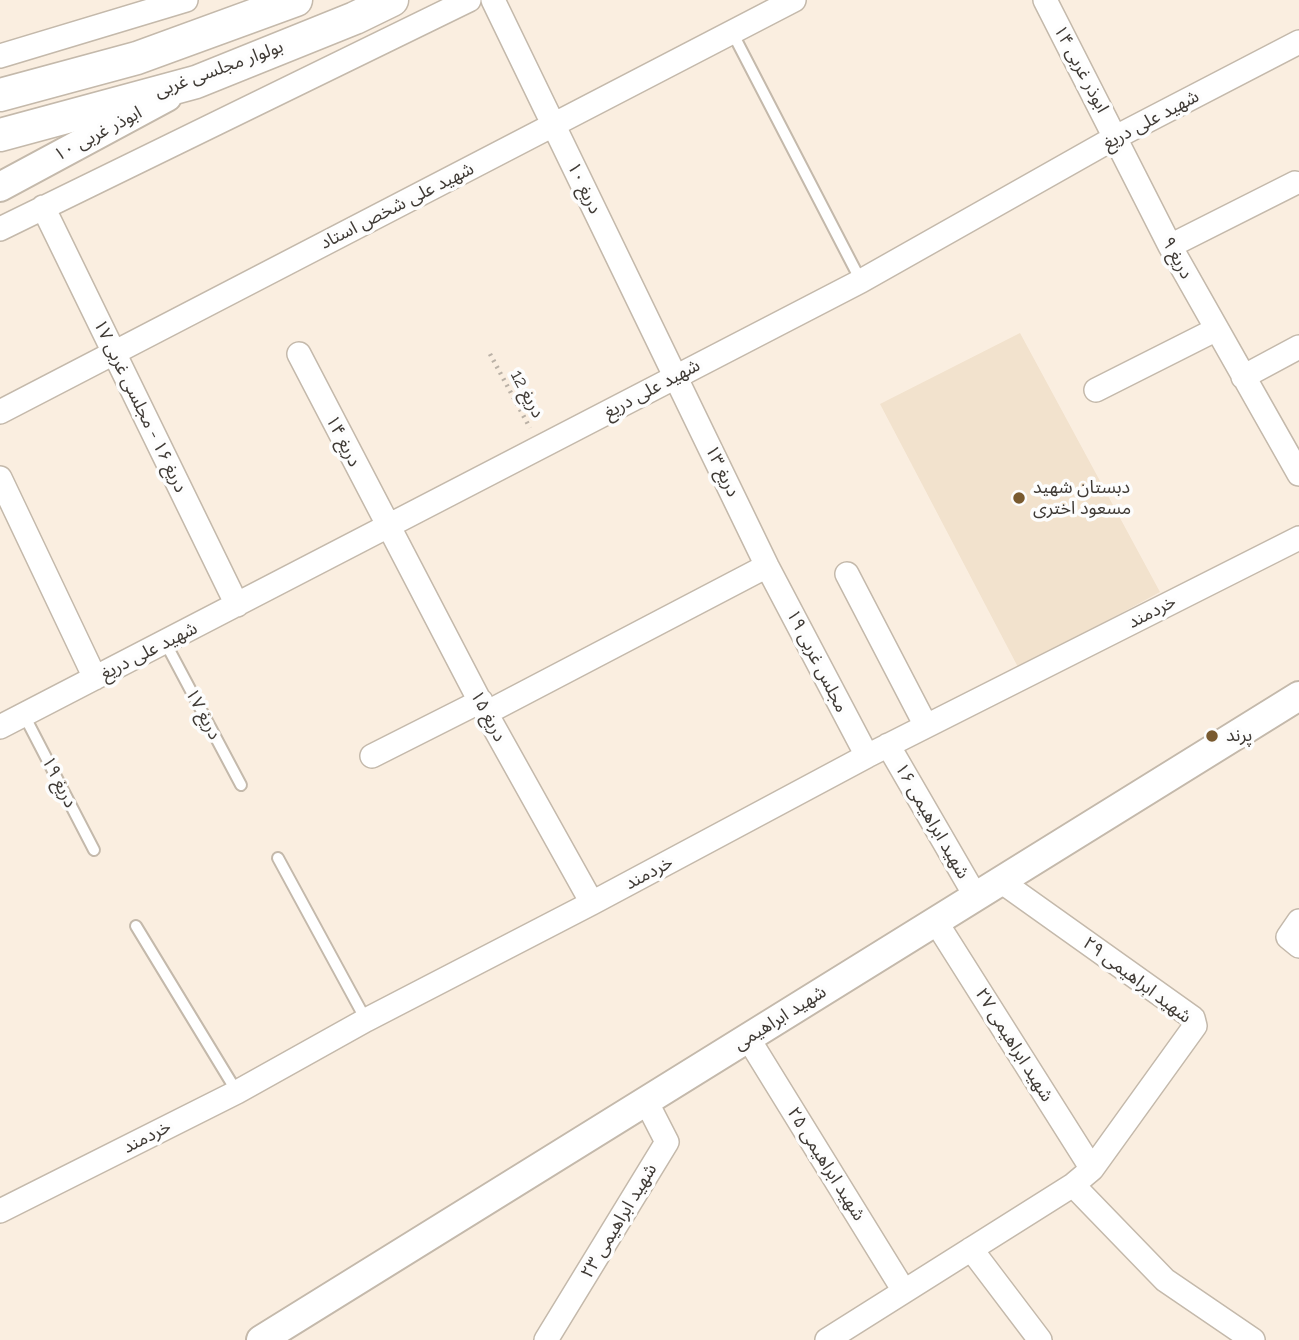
<!DOCTYPE html>
<meta charset="utf-8">
<style>
body{margin:0}
canvas{display:block;background:#faeee0}
</style>
<canvas width="1299" height="1340"></canvas>
<script>
const c = document.querySelector('canvas').getContext('2d');
c.lineJoin = 'round';
function fillPath(path, color) { c.fillStyle = color; c.fill(path, 'evenodd'); }
const shape = rows => new Path2D(rows.map(r => 'M' + r).join(''));
function trace(path, color, width, dash) { c.strokeStyle = color; c.lineWidth = width; c.lineCap = dash ? 'butt' : 'round'; c.setLineDash(dash || []); c.stroke(path); }
function drawText(font, color, halo, rows, align = 'center') {
  c.font = font + ' Raleway,"Noto Sans Arabic",sans-serif'; c.lineWidth = 7; c.setLineDash([]); c.textBaseline = 'middle'; c.strokeStyle = halo; c.fillStyle = color; for (const [text, x, y, turn = 0] of rows) {
    c.save(); c.translate(x, y); c.rotate((+turn || 0) * Math.PI / 180); c.textAlign = isNaN(turn) ? turn : align; if (halo) c.strokeText(text, 0, 0); c.fillText(text, 0, 0); c.restore();
  }
}
fillPath(shape([
 [1020,333,1160,592,1019,669,880,404]
]), '#f2e2cd');
const service = shape([
 [732,32,861,281],
 [165,642,241,785],
 [24,715,94,850],
 [278,858,366,1020],
 [136,926,237,1092]
]);
const minor = shape([
 [493,0,767,566,867,756],
 [1045,0,1170,246,1299,474],
 [0,56,186,0],
 [43,207,237,605],
 [0,229,469,0],
 [1170,246,1295,183],
 [299,354,486,713,592,903],
 [1243,377,1299,347],
 [1096,390,1217,329],
 [0,412,794,0],
 [0,478,95,678],
 [847,574,926,726],
 [486,713,767,566],
 [0,727,861,281,1116,137,1299,42],
 [888,745,976,897],
 [372,756,481,701],
 [1299,921,1288,937,1299,946],
 [936,922,1092,1169],
 [748,1038,904,1291],
 [1073,1185,1165,1280,1253,1340],
 [0,1211,237,1092,366,1020,592,903,867,756,1299,538],
 [971,1249,1040,1340],
 [546,1340,667,1142,646,1101],
 [827,1340,1073,1185,1092,1169,1195,1026,1193,1018,1002,882]
]);
const tertiary = shape([
 [0,187,167,97],
 [261,1340,1299,696]
]);
const secondary = shape([
 [0,95,137,58,296,0],
 [0,135,196,82,355,18,392,0]
]);
trace(service, '#c4b9ab', 14);
trace(minor, '#c4b9ab', 26);
trace(tertiary, '#c4b9ab', 32);
trace(secondary, '#c4b9ab', 35);
trace(shape([
 [490,354,530,428]
]), '#bab1a6', 4.5, [2, 5]);
trace(service, '#fff', 10);
trace(minor, '#fff', 23);
trace(tertiary, '#fff', 28);
trace(secondary, '#fff', 32);
for (const [x, y, r, color] of [
 [1019,498,7,"#795a2f"],
 [1212,736,7,"#795a2f"]
]) { const dot = new Path2D(); dot.arc(x, y, r, 0, 2 * Math.PI); c.fillStyle = color; c.fill(dot); trace(dot, '#fdfdfd', 2.5); }
drawText('18px', '#3f3a35', '#fdfdfd', [
 ["بولوار مجلسی غربی",219,69,-20],
 ["ابوذر غربی ۱۴",1081,69,62],
 ["شهید علی دریغ",1151,120,-28],
 ["ابوذر غربی ۱۰",98,134,-28],
 ["دریغ ۱۰",584,188,64],
 ["شهید علی شخص استاد",397,206,-27],
 ["دریغ ۹",1177,258,62],
 ["شهید علی دریغ",652,389,-28],
 ["دریغ 12",527,394,62],
 ["دریغ ۱۶ - مجلسی غربی ۱۷",140,406,64],
 ["دریغ ۱۴",343,441,63],
 ["دریغ ۱۳",722,471,64],
 ["خردمند",1152,612,-27],
 ["شهید علی دریغ",149,651,-27],
 ["مجلس غربی ۱۹",817,661,63],
 ["دریغ ۱۷",203,714,62],
 ["دریغ ۱۵",488,716,62],
 ["دریغ ۱۹",59,782,63],
 ["شهید ابراهیمی ۱۶",932,821,60],
 ["خردمند",649,873,-28],
 ["شهید ابراهیمی ۲۹",1137,980,37],
 ["شهید ابراهیمی",780,1018,-32],
 ["شهید ابراهیمی ۲۷",1014,1045,58],
 ["خردمند",147,1137,-27],
 ["شهید ابراهیمی ۲۵",826,1164,58],
 ["شهید ابراهیمی ۲۳",619,1221,-59]
]);
drawText('18px', '#3f3a35', '#fdfdfd', [
 ["دبستان شهید",1033,488],
 ["مسعود اختری",1033,509],
 ["پرند",1226,736]
], 'left');
</script>
